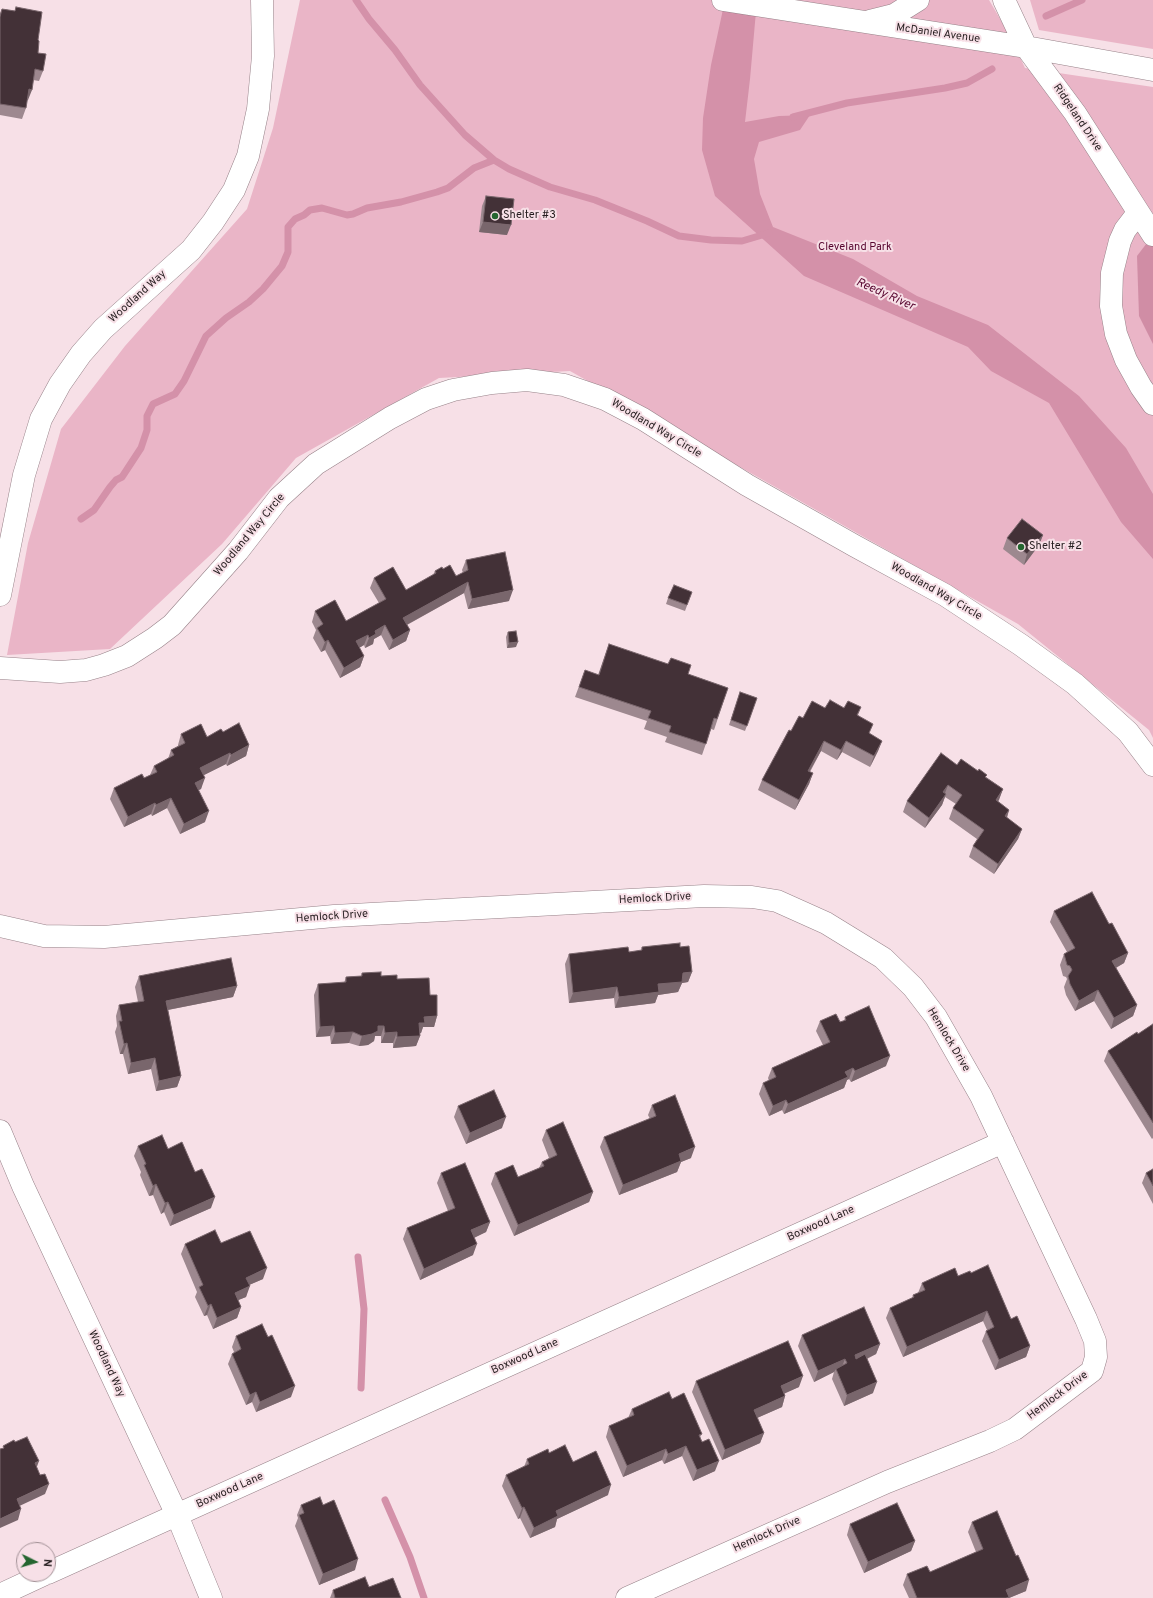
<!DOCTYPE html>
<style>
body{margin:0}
#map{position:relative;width:1153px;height:1598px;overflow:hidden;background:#f7e0e7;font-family:Overpass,sans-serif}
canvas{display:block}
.north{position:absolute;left:16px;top:1542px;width:40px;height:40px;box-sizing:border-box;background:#f7e0e7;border:1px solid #a39297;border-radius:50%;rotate:95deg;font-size:11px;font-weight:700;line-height:16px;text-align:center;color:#251d1f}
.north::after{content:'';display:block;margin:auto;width:14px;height:18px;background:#24652f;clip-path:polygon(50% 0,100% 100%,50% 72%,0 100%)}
</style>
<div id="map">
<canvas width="1153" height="1598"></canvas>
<div class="north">N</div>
</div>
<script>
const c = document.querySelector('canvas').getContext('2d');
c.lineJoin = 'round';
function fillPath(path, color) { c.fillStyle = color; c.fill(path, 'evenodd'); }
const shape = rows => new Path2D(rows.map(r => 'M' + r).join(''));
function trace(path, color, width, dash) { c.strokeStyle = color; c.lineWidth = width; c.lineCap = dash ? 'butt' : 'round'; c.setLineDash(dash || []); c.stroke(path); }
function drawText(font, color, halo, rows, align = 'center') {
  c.font = font + ' Overpass,sans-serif'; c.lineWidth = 4; c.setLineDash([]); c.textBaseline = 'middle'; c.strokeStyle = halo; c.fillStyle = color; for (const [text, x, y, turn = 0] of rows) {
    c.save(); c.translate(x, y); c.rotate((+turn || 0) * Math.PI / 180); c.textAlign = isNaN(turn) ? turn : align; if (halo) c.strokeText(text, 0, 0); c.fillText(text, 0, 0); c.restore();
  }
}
fillPath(shape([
 [300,0,989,0,1009,34,1025,68,1153,87,1153,738,1149,730,1018,624,570,371,439,378,296,458,222,544,110,649,7,655,28,543,61,429,125,346,247,209,273,128],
 [1030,0,1153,0,1153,49,1039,30]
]), '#eab5c7');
fillPath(shape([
 [1153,235,1153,344,1139,316,1137,256]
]), '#d08da5');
fillPath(shape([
 [725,0,757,0,750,79,745,122,779,116,810,115,800,130,759,142,754,159,760,194,773,227,853,259,917,296,988,325,1079,396,1126,448,1153,494,1153,559,1121,522,1049,403,991,371,968,347,804,276,715,196,702,150,703,118,711,65]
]), '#d491a9');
trace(shape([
 [356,0,369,19,395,50,420,85,465,135,494,160,509,169,550,187,595,200,647,221,679,236,711,240,742,241,769,233],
 [1046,16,1082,0],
 [793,117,847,103,945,88,967,83,992,69],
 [81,519,94,510,110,487,116,480,122,477,141,448,147,430,147,416,153,404,175,394,184,381,206,336,226,318,249,302,263,289,282,266,288,252,288,227,295,219,304,215,310,210,322,208,347,215,353,214,367,208,401,202,437,192,448,188,474,168,494,160],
 [358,1257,364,1309,361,1388],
 [385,1500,410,1557,424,1598]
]), '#d491a9', 7);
const minor = shape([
 [723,0,1026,47,1153,70],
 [1004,0,1026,47,1075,113,1153,235],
 [870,21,894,15,918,0],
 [1138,213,1125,230,1120,241,1112,273,1111,306,1116,334,1126,360,1141,387,1153,404],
 [0,595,24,475,41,419,60,384,81,354,103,329,191,250,213,222,234,190,248,156,258,109,263,56,262,0],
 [0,668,60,672,86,670,104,665,127,656,155,638,172,625,238,551,279,498,316,464,390,418,426,399,453,390,492,383,527,380,564,385,605,399,643,419,747,485,855,546,945,595,1021,645,1075,684,1128,732,1153,765],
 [0,926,44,936,104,937,334,916,704,896,752,897,777,901,826,923,883,958,913,987,936,1017,981,1096,1086,1319,1095,1341,1096,1357,1092,1371,1015,1429,990,1441,887,1482,627,1598],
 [0,1131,23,1186,177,1515,211,1598],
 [48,1573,1003,1142],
 [0,1595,45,1574]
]);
trace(minor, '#978289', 23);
trace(minor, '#fff', 22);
fillPath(shape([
 [16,7,38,40,38,53,43,71,39,81,33,80,27,100,26,108,22,119,0,115,0,13,2,9,15,11],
 [486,196,507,235,479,232,482,206],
 [1043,535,1039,545,1024,565,1003,549,1007,538],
 [466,560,509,601,468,609,464,593,407,625,410,630,406,641,389,650,381,635,374,639,373,644,365,648,364,645,359,648,364,656,360,667,340,678,325,650,321,652,313,638,316,630,312,622,315,611,346,621,379,603,370,588,374,578,406,590,433,575,435,571,443,569,456,576,463,573,462,570],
 [692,592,685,611,666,604,668,598],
 [508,632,516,647,507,648,506,637],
 [609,644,688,674,728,688,714,730,711,729,702,755,665,742,667,737,644,729,647,721,575,697,585,670,598,675],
 [740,692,757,698,745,731,729,725],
 [861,707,858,715,870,734,882,741,878,751,870,767,842,752,837,760,821,751,810,772,813,773,809,784,795,810,758,790,762,780,791,731,803,718,825,708,844,708],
 [223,732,249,745,246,756,227,766,226,764,204,775,201,789,198,790,205,822,180,834,167,808,152,816,151,814,124,827,110,799,114,788,144,778,150,775,154,766,168,759,171,750,178,746,178,745,181,734,207,737],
 [957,765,986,777,1003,789,998,801,1009,810,1007,818,1022,829,1018,839,994,874,969,857,973,846,977,839,949,819,953,808,956,804,945,797,942,805,925,828,903,812,907,801],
 [1054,911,1109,924,1128,953,1124,963,1116,968,1137,1005,1133,1016,1111,1029,1094,1001,1075,1011,1066,995,1064,987,1067,979,1066,977,1063,976,1060,965,1064,954,1067,952,1050,922],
 [642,947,680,947,692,972,688,982,682,983,678,992,658,995,655,1003,615,1008,614,998,569,1003,565,964,569,954,629,952,641,951],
 [362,973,397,979,430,995,437,1016,434,1027,423,1027,421,1033,420,1033,420,1036,416,1046,393,1048,393,1043,381,1043,381,1036,375,1036,374,1041,368,1045,359,1046,349,1043,331,1044,330,1036,316,1037,314,995,318,984,344,983,346,977,361,976],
 [139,976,237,986,233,997,168,1010,181,1076,177,1087,156,1091,151,1069,128,1074,123,1054,120,1054,115,1032,117,1026,116,1016,119,1005,138,1002,135,987],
 [845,1017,886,1066,851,1082,849,1079,847,1080,844,1088,784,1114,782,1110,769,1116,759,1094,763,1083,769,1081,768,1078,772,1068,823,1045,816,1031,820,1021,840,1022,844,1021],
 [1153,1024,1153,1138,1152,1139,1104,1061,1108,1051,1138,1034],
 [652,1105,691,1158,681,1162,677,1172,619,1195,600,1147,604,1137,650,1119,648,1115],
 [458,1106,502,1128,466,1144,454,1117],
 [546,1130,593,1192,589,1202,514,1236,491,1184,495,1173,518,1177,539,1168,542,1162,549,1158,542,1140],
 [138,1146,168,1149,211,1208,170,1226,164,1212,161,1214,153,1195,149,1196,140,1175,141,1172,134,1156],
 [1153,1169,1153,1204,1142,1183,1146,1173],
 [441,1173,490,1222,486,1232,474,1238,473,1255,420,1280,403,1239,407,1228,448,1211,437,1183],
 [221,1243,263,1279,249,1285,246,1297,238,1300,241,1307,237,1318,213,1329,207,1315,204,1316,195,1297,197,1292,181,1254,185,1244],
 [971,1273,1011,1319,1030,1346,1026,1357,995,1370,982,1341,986,1331,987,1330,983,1321,903,1357,886,1318,890,1308,912,1298,913,1295,918,1293,922,1283,958,1276],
 [802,1335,880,1344,876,1354,867,1359,873,1393,844,1406,832,1379,834,1372,814,1382,798,1346],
 [236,1336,268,1337,291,1397,256,1412,252,1402,246,1405,228,1364,232,1354,234,1352,232,1347],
 [696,1381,799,1387,784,1393,785,1396,782,1407,757,1418,764,1433,760,1443,722,1460,692,1392],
 [672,1399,702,1434,700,1437,715,1471,693,1481,682,1456,664,1464,662,1460,623,1477,606,1437,609,1426,628,1418,632,1409],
 [549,1453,573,1462,608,1495,557,1519,555,1527,530,1538,520,1518,518,1519,502,1486,506,1475,524,1467,527,1459],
 [301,1505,323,1505,355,1570,319,1585,295,1526,298,1518,297,1515],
 [972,1522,1026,1591,1009,1598,909,1598,903,1585,907,1574,930,1572,976,1552,968,1532],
 [850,1524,915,1541,911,1551,864,1573,847,1535],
 [369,1587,401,1598,330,1598,333,1590]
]), '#9d888f');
fillPath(shape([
 [29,89,32,90,28,100,25,100],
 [483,222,511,225,507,235,479,232],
 [1043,535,1039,545,1024,565,1027,554],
 [468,582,464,593,399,629,403,618],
 [513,590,509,601,468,609,472,599],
 [385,625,381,635,374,639,373,644,365,648,369,638,375,631],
 [410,630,406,641,389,650,393,640],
 [368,635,364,645,352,652,356,641],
 [328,640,325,650,321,652,325,642],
 [518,642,516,647,507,648,509,643],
 [364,656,360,667,340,678,344,668],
 [824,741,821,751,804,781,808,771],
 [846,741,842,752,837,760,841,750],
 [882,741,878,751,870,767,874,756],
 [249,745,246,756,227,766,231,755],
 [230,753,226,764,196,779,200,768],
 [813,773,809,784,795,810,799,800],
 [205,778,201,789,191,794,195,783],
 [948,785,944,796,943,792],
 [1003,789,999,800,992,810,996,800],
 [946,794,942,805,925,828,929,818],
 [171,798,167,808,152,816,156,805],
 [155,803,151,814,124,827,128,817],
 [1009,810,1006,820,1005,816],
 [209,811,205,822,180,834,184,824],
 [1022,829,1018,839,994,874,998,864],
 [1128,953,1124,963,1108,972,1112,961],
 [692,972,688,982,682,983,678,992,658,995,655,1003,615,1008,619,997,658,984,683,973],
 [237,986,233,997,162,1011,166,1001],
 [617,987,614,998,569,1003,573,993],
 [1098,990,1094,1001,1075,1011,1079,1001],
 [1137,1005,1133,1016,1111,1029,1114,1018],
 [437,1016,434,1027,423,1027,421,1033,415,1034,419,1023,424,1017],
 [334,1026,330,1036,316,1037,320,1027],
 [378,1026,384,1026,381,1036,375,1036,374,1041,368,1045,359,1046,362,1036],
 [353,1032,349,1043,331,1044,335,1033],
 [397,1032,393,1043,381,1043,385,1033],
 [420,1036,416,1046,393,1048,397,1037],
 [127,1043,123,1054,120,1054,124,1044],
 [890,1056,886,1066,851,1082,855,1071],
 [155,1058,151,1069,128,1074,131,1063],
 [853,1068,849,1079,847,1080,844,1088,784,1114,788,1104,845,1072],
 [181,1076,177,1087,156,1091,159,1081],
 [786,1100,782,1110,769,1116,773,1106],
 [506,1117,502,1128,466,1144,470,1133],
 [695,1147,691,1158,681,1162,677,1172,619,1195,623,1185,679,1154],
 [156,1184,153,1195,149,1196,153,1186],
 [593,1192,589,1202,514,1236,518,1225],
 [215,1197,211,1208,170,1226,174,1215],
 [168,1202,164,1212,161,1214,165,1203],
 [490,1222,486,1232,467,1241,471,1230],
 [477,1244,473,1255,420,1280,424,1269],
 [267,1268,263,1279,242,1288,246,1278],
 [250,1286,246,1297,231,1303,235,1293],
 [211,1304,207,1315,204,1316,208,1306],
 [241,1307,237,1318,213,1329,217,1318],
 [987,1311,983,1321,903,1357,907,1347],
 [880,1344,876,1354,851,1366,855,1355],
 [1030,1346,1026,1357,995,1370,999,1360],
 [845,1359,841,1369,836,1369,834,1372,814,1382,818,1371],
 [803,1376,799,1387,777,1397,781,1386],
 [877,1382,873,1393,844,1406,847,1395],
 [295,1386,291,1397,256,1412,260,1402],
 [256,1392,252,1402,246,1405,250,1395],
 [785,1396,782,1407,750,1421,754,1410],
 [764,1433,760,1443,722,1460,725,1450],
 [686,1446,682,1456,664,1464,668,1454],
 [666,1449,662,1460,623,1477,627,1466],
 [39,1461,35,1472,35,1463],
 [719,1461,715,1471,693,1481,697,1470],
 [49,1484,45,1494,13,1509,17,1499],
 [611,1485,608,1495,557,1519,555,1527,530,1538,534,1528,556,1511],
 [524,1507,520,1518,518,1519,522,1508],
 [21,1509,18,1520,0,1528,0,1519],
 [915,1541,911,1551,864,1573,868,1562],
 [358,1559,355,1570,319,1585,323,1574],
 [1029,1580,1026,1591,1009,1598,1003,1598,1006,1590]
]), '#79666c');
const building = shape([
 [16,7,42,12,38,40,39,41,38,53,46,54,43,71,35,69,32,90,29,89,26,108,0,104,0,17,2,9,15,11,16,7],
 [486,196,514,199,511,225,483,222,486,196],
 [1022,519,1043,535,1027,554,1007,538,1022,519],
 [505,552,513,590,472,599,468,582,403,618,410,630,393,640,385,625,375,631,376,634,369,638,368,635,356,641,364,656,344,668,328,640,325,642,317,628,323,624,315,611,335,600,346,621,386,599,374,578,393,567,406,590,436,573,435,571,442,567,443,569,450,565,456,576,468,570,466,560,505,552],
 [674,585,692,592,687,605,668,598,674,585],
 [516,631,518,642,509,643,508,632,516,631],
 [609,644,668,664,671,658,691,665,688,674,728,688,717,719,714,718,706,744,669,732,671,726,648,718,651,711,579,687,585,670,599,675,609,644],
 [740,692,757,698,747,726,731,720,740,692],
 [830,700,844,708,848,701,861,707,857,715,873,724,869,733,882,741,874,756,846,741,841,750,824,741,808,771,813,773,799,800,762,780,789,730,791,731,799,716,803,718,812,701,825,708,830,700],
 [239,723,249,745,231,755,230,753,200,768,205,778,195,783,209,811,184,824,171,798,156,805,155,803,128,817,114,788,142,774,144,778,157,772,154,766,174,755,171,750,185,743,181,734,201,724,207,737,221,729,223,732,239,723],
 [941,753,957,765,961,759,978,771,979,769,987,775,985,777,1003,789,996,800,1009,810,1005,816,1022,829,998,864,973,846,984,830,953,808,962,795,948,785,943,792,946,794,929,818,907,801,941,753],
 [1092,892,1109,924,1112,923,1128,953,1112,961,1137,1005,1114,1018,1098,990,1079,1001,1070,984,1068,976,1072,970,1070,966,1067,965,1064,954,1075,948,1054,911,1092,892],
 [680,943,680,947,689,946,692,972,683,973,682,982,658,984,659,992,619,997,617,987,573,993,569,954,628,947,629,952,642,950,642,947,680,943],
 [231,958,237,986,166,1001,181,1076,159,1081,155,1058,131,1063,127,1043,124,1044,119,1021,122,1021,119,1005,144,1001,139,976,231,958],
 [381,972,381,976,397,975,397,979,429,978,430,995,437,995,437,1016,424,1017,425,1023,419,1023,420,1036,397,1037,397,1032,385,1033,384,1026,378,1026,378,1031,372,1034,362,1036,353,1032,335,1033,334,1026,320,1027,318,984,346,982,346,977,362,976,362,973,381,972],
 [869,1006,890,1056,855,1071,853,1068,845,1072,848,1077,788,1104,786,1100,773,1106,763,1083,776,1077,772,1068,830,1042,820,1021,836,1014,840,1022,846,1020,845,1017,869,1006],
 [1153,1024,1153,1123,1108,1051,1137,1032,1138,1034,1153,1024],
 [494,1090,506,1117,470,1133,458,1106,494,1090],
 [675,1095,695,1147,679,1154,681,1161,623,1185,604,1137,656,1116,652,1105,675,1095],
 [563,1122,593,1192,518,1225,495,1173,513,1165,518,1177,544,1166,542,1162,557,1155,546,1130,563,1122],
 [162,1135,168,1149,182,1142,195,1172,202,1169,215,1197,174,1215,168,1202,165,1203,156,1184,153,1186,144,1165,146,1164,138,1146,162,1135],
 [465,1163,490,1222,471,1230,477,1244,424,1269,407,1228,455,1208,441,1173,465,1163],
 [1153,1169,1153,1186,1146,1173,1153,1169],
 [215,1230,221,1243,250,1231,267,1268,246,1278,250,1286,235,1293,241,1307,217,1318,211,1304,208,1306,199,1287,203,1285,185,1244,215,1230],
 [988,1265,1011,1319,1017,1316,1030,1346,999,1360,986,1331,994,1327,987,1311,907,1347,890,1308,914,1297,913,1295,925,1290,922,1283,955,1268,958,1276,970,1271,971,1273,988,1265],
 [864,1307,880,1344,855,1355,856,1359,865,1354,877,1382,847,1395,836,1369,847,1363,845,1359,818,1371,802,1335,864,1307],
 [262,1324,268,1337,272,1335,295,1386,260,1402,256,1392,250,1395,232,1354,241,1349,236,1336,262,1324],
 [788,1341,803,1376,781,1386,785,1396,754,1410,764,1433,725,1450,696,1381,788,1341],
 [669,1392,672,1399,684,1393,702,1434,699,1435,702,1442,709,1439,719,1461,697,1470,686,1446,668,1454,666,1449,627,1466,609,1426,634,1415,632,1409,669,1392],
 [27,1437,39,1461,35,1463,40,1475,45,1474,49,1484,17,1499,21,1509,0,1519,0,1449,4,1448,3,1446,14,1440,15,1442,27,1437],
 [565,1445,573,1462,596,1451,611,1485,556,1511,558,1516,534,1528,524,1507,522,1508,506,1475,529,1464,527,1459,548,1449,549,1453,565,1445],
 [320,1497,323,1505,334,1500,358,1559,323,1574,299,1515,304,1513,301,1505,320,1497],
 [897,1503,915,1541,868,1562,850,1524,897,1503],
 [997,1511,1016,1556,1018,1555,1029,1580,1006,1590,1009,1597,1006,1598,917,1598,907,1574,927,1566,930,1572,983,1549,972,1522,997,1511],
 [365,1577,369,1587,393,1578,401,1598,335,1598,333,1590,365,1577]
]);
fillPath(building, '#433137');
trace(building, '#79666c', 1);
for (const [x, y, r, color] of [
 [495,216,4,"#24652f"],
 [1021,547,4,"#24652f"]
]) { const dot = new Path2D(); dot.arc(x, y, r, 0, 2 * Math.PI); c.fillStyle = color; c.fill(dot); trace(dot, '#f7e0e7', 1.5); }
drawText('11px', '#251d1f', '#f7e0e7', [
 ["McDaniel Avenue",938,34,8],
 ["Ridgeland Drive",1077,118,56],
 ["Woodland Way",138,297,-42],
 ["Woodland Way Circle",656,429,31],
 ["Woodland Way Circle",250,535,-50],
 ["Woodland Way Circle",936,592,30],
 ["Hemlock Drive",655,899,-3],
 ["Hemlock Drive",332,917,-4],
 ["Hemlock Drive",948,1040,59],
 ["Boxwood Lane",821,1224,-24],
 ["Boxwood Lane",525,1357,-24],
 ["Woodland Way",106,1364,65],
 ["Hemlock Drive",1058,1396,-37],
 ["Boxwood Lane",230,1491,-24],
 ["Hemlock Drive",767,1535,-24]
]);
drawText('11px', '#251d1f', '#f7e0e7', [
 ["Shelter #3",503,216],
 ["Shelter #2",1029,547]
], 'left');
drawText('11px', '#56052f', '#f7e0e7', [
 ["Cleveland Park",855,248]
]);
drawText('italic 12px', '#57052f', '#f7e0e7', [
 ["Reedy River",885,295,24]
]);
</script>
